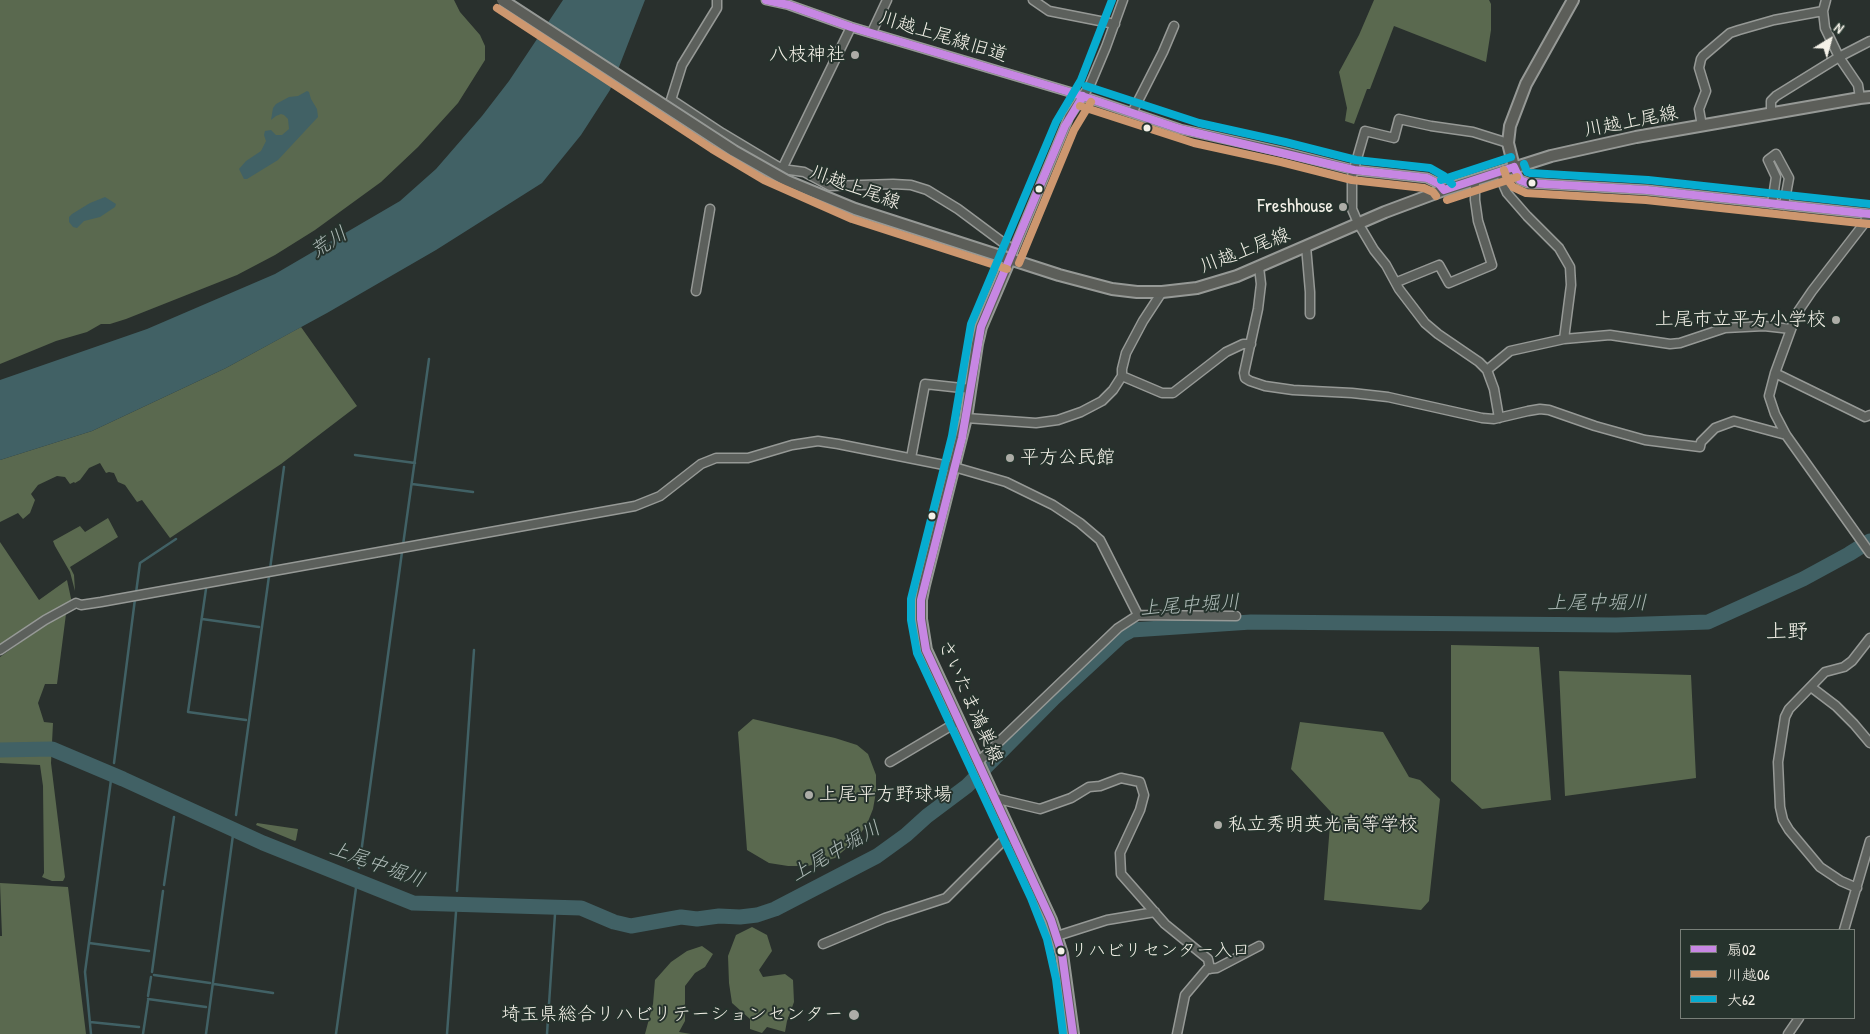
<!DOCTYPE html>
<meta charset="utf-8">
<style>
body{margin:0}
#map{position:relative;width:1870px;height:1034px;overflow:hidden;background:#29302d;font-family:"Patrick Hand","Klee One",sans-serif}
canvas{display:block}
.legend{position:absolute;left:1680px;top:929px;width:175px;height:90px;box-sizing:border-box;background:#26332d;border:1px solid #787f78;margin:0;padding:6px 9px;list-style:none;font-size:15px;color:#f4f1e8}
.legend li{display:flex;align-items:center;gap:10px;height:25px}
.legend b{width:25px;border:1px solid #787f78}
.north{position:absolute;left:1805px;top:15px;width:50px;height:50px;-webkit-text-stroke:4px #26332d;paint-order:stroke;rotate:37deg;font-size:14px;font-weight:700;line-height:20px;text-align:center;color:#f4f1e8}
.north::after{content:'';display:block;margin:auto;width:18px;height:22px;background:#f4f1e8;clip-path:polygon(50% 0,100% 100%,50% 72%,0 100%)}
</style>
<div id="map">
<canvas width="1870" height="1034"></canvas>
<ul class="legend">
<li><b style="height:6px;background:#c787e3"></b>扇02</li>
<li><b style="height:6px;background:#cd976f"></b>川越06</li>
<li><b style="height:6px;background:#06acd0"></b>大62</li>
</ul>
<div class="north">N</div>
</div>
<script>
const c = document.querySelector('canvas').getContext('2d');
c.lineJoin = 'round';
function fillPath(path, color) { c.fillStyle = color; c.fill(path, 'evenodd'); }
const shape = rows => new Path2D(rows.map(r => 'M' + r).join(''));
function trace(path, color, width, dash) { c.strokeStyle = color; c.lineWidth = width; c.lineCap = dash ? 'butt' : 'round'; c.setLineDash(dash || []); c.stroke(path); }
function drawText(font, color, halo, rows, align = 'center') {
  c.font = font + ' "Patrick Hand","Klee One",sans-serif'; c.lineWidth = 4; c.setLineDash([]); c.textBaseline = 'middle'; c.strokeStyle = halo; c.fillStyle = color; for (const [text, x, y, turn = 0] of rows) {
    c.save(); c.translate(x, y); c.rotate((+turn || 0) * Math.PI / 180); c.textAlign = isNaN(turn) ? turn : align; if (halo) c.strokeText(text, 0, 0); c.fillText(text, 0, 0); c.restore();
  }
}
fillPath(shape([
 [0,0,454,0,460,12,480,35,485,46,485,60,458,103,418,147,381,182,315,230,275,255,237,275,126,319,110,324,101,324,87,332,56,341,0,364],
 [1374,0,1489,0,1491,4,1491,30,1486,62,1394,26,1370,89,1367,89,1354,124,1345,121,1347,108,1339,72,1359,35],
 [301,327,357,406,281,464,170,538,142,500,137,502,125,485,118,482,114,473,109,472,106,473,100,463,89,468,80,480,75,483,74,482,70,484,65,477,57,476,38,485,31,494,35,500,30,513,23,519,18,513,0,522,0,460,92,431,226,368],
 [108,518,118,537,70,567,74,575,75,591,70,572,55,546,53,541,80,526,85,532],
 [0,542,39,600,67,580,72,603,0,648],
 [62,613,66,614,57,684,45,684,38,703,44,722,53,723,51,763,65,877,63,881,52,881,42,877,44,873,43,786,40,765,0,763,0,657],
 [1451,645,1539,647,1551,800,1482,809,1451,781],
 [1559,671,1691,675,1696,778,1565,796],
 [753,719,835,738,857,745,868,754,876,775,876,792,873,809,867,824,856,840,835,858,808,866,788,866,769,863,747,850,738,732],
 [1300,722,1383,732,1409,777,1420,780,1440,799,1429,901,1421,910,1324,900,1331,812,1291,769],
 [257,823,298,829,296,840,295,841,256,825],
 [0,883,68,887,86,1034,0,1034,0,936,2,936],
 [752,927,767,935,772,951,759,970,763,977,785,974,793,980,794,1002,787,1021,785,1032,767,1027,762,1033,750,1029,750,1019,732,1003,729,983,728,956,736,935],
 [702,946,713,954,705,967,695,973,685,986,685,1021,679,1032,691,1034,645,1034,653,1004,655,980,671,962,687,951]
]), '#5a694f');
fillPath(shape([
 [563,0,645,0,610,90,581,135,542,183,436,250,327,313,226,368,92,431,0,460,0,380,147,329,275,274,400,201,436,169,482,116,509,81],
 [307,91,309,92,311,99,317,109,318,117,278,160,247,179,244,179,239,169,246,161,261,151,266,141,264,135,265,131,271,130,276,135,282,135,289,129,288,119,284,115,281,114,276,116,271,120,273,108,276,104,289,97,298,96],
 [105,197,116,204,115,207,100,217,84,221,77,228,73,227,69,222,69,217,72,214,90,203]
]), '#416165');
fillPath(shape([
 [546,21,621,70,616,83,539,32]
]), '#29302d');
trace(shape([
 [355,455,415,463],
 [412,484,473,492],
 [403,545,429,359],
 [270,569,284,467],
 [206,589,188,712,246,720],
 [136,593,140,563,176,539],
 [202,619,259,627],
 [114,763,135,599],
 [236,815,269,576],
 [359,868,402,552],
 [164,885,174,817],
 [457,891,474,650],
 [89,943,149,951],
 [152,972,163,891],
 [154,975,210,983],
 [214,984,273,993],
 [148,996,151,977],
 [148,999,206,1007],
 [90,1022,139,1027],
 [91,1034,85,972,111,780],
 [143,1034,148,1001],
 [206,1034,233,835],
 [336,1034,356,888],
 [447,1034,456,912],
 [547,1034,555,914]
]), '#416165', 2.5);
trace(shape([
 [0,750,52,749,123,779,263,843,413,903,581,908,614,922,631,926,681,917,697,919,719,916,740,917,757,915,775,909,877,856,906,835,927,816,967,786,1054,698,1121,636,1132,630,1251,622,1616,625,1708,622,1803,579,1849,554,1870,541]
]), '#416165', 15);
const minor = shape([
 [766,0,789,5,851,27,1073,93,1180,129,1283,152,1354,170,1427,178,1439,184,1444,190],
 [1033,0,1049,11,1115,24],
 [1826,0,1823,11,1825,28,1839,57,1858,85,1860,98],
 [872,32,887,0],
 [672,100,722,133,782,169,804,172,830,186,893,184,911,185,927,190,958,209,1013,250],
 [1132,113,1163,52,1174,26],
 [1771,113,1771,101,1776,96,1839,57,1870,41],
 [666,116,682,65,717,8,717,0],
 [1702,126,1699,109,1706,91,1699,68,1701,59,1703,56,1730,33,1739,30,1774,20,1823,11],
 [1514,167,1516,174,1520,180,1528,183,1647,190,1870,214],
 [782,169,851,27],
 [1502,171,1503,184,1507,193,1527,216,1559,248,1570,267,1571,285,1564,339],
 [1772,204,1776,177,1768,160,1776,154,1789,178,1784,205],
 [1869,214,1863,225,1812,291,1797,313,1775,373,1769,396,1775,414,1786,435,1870,553],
 [1306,246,1310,292,1310,314],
 [1012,254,1069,117,1090,85,1106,47,1123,0],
 [1259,267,1261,284,1258,309,1244,373,1245,378,1250,381,1265,386,1293,390,1352,393,1388,397,1482,418,1494,419,1528,411,1540,409,1549,410,1595,426,1645,440,1700,447,1701,442,1715,428,1734,421,1786,435],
 [1397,282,1439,265,1449,283,1492,265,1478,221,1475,200,1475,180],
 [696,291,710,209],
 [1487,370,1510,351,1564,339,1610,335,1670,344,1680,343,1725,328,1764,326,1791,329],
 [1775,373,1865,417,1870,415],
 [1122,376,1162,393,1173,393,1226,352,1243,344,1251,344],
 [966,418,1036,423,1058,420,1081,412,1102,401,1113,390,1122,376,1122,369,1126,353,1143,321,1162,292],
 [1499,418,1494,389,1487,370,1479,362,1438,334,1425,323,1399,289,1386,265,1374,250,1358,223,1352,209,1352,176,1365,131,1394,138,1399,119,1431,126,1473,132,1508,143],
 [911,458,925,384,971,389],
 [0,650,45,620,76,603,81,605,101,602,635,506,660,496,701,464,716,458,748,458,792,445,818,441,838,444,954,467,1006,482,1053,505,1080,523,1100,540,1138,615],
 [1811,687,1836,706,1854,724,1870,743],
 [890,762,959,721],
 [978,762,1118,628,1138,615,1236,616],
 [994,798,1040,809,1071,798,1089,787,1100,786,1121,778,1140,782,1144,795,1140,810,1120,853,1121,874,1165,924,1208,959,1210,969],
 [1857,888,1841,881,1820,867,1789,830,1783,820,1780,807,1778,762,1785,717,1789,709,1825,672,1844,667,1852,661,1870,638],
 [1844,930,1870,841],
 [1057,936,1107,920,1155,912],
 [823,944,885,918,946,898,1011,833],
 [1177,1034,1185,995,1207,969,1217,968,1259,946],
 [1788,1034,1799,1018]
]);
const major = shape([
 [1514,167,1508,143,1510,126,1526,84,1573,0],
 [787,181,855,209,1059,275,1112,289,1137,292,1162,292,1197,288,1237,276,1385,212,1444,190,1551,156,1636,137,1860,98,1870,97],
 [1010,259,981,327,977,344,966,418,924,585,921,600,921,619,926,650,1051,920,1062,954,1073,1034]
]);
trace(minor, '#969996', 11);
trace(major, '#969996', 14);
trace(minor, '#5c605c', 8);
trace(major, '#5c5e59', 10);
const majorBridge = shape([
 [502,0,734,151,787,181]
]);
trace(majorBridge, '#969996', 14, []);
trace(majorBridge, '#5c5e59', 10);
trace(shape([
 [766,0,789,5,851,27,1073,93,1180,129,1354,170,1427,178,1439,184,1444,190],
 [1514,167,1520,180,1528,183,1647,190,1870,214],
 [1444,190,1514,167],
 [1073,1034,1062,954,1051,920,926,650,921,619,921,600,962,438,981,327,1065,126,1083,96]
]), '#c787e3', 8);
trace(shape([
 [497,8,712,149,764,180,852,219,1007,269],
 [1080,106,1194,143,1281,162,1352,180,1424,188,1433,192,1436,196],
 [1504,170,1507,179,1513,187,1526,193,1646,200,1869,224],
 [1447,200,1517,177],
 [1019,263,1074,130,1091,102]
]), '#cd976f', 8);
trace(shape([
 [1086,86,1199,123,1285,142,1356,160,1430,168,1444,176,1452,184],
 [1524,164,1527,172,1530,173,1648,180,1870,204],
 [1441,180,1511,157],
 [1063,1034,1056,979,1047,939,1031,898,917,653,911,620,911,599,952,436,971,324,1056,122,1081,80,1112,0]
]), '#06acd0', 8);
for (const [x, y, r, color] of [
 [855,55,5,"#adada7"],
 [1147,128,4.5,"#f4f1e8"],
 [1532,183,4.5,"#f4f1e8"],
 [1039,189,4.5,"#f4f1e8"],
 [1343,207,5,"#adada7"],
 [1836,320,5,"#adada7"],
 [1010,458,5,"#adada7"],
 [932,516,4.5,"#f4f1e8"],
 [809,795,5,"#adada7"],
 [1218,825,5,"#adada7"],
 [1061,951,4.5,"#f4f1e8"],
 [854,1015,6,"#adada7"]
]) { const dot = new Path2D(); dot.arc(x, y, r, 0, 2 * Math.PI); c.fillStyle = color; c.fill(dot); trace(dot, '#26332d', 2); }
drawText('18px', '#f4f1e8', '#26332d', [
 ["リハビリセンター入口",1070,951]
], 'left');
drawText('19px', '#f4f1e8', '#26332d', [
 ["川越上尾線旧道",943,37,17],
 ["川越上尾線",1631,122,-11],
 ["川越上尾線",855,188,20],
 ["川越上尾線",1245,251,-21],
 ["さいたま鴻巣線",970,702,66]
]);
drawText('19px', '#f4f1e8', '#26332d', [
 ["八枝神社",845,55],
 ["Freshhouse",1333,207],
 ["上尾市立平方小学校",1826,320],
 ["平方公民館",1020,458,"left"],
 ["上尾平方野球場",819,795,"left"],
 ["私立秀明英光高等学校",1228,825,"left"],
 ["埼玉県総合リハビリテーションセンター",843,1015]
], 'right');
drawText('italic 20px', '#adb9b6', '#26332d', [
 ["荒川",329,243,-33],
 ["上尾中堀川",1597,604],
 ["上尾中堀川",1190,606,-4],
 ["上尾中堀川",836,852,-30],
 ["上尾中堀川",377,865,20]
]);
drawText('21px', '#f4f1e8', '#26332d', [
 ["上野",1787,632]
]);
</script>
